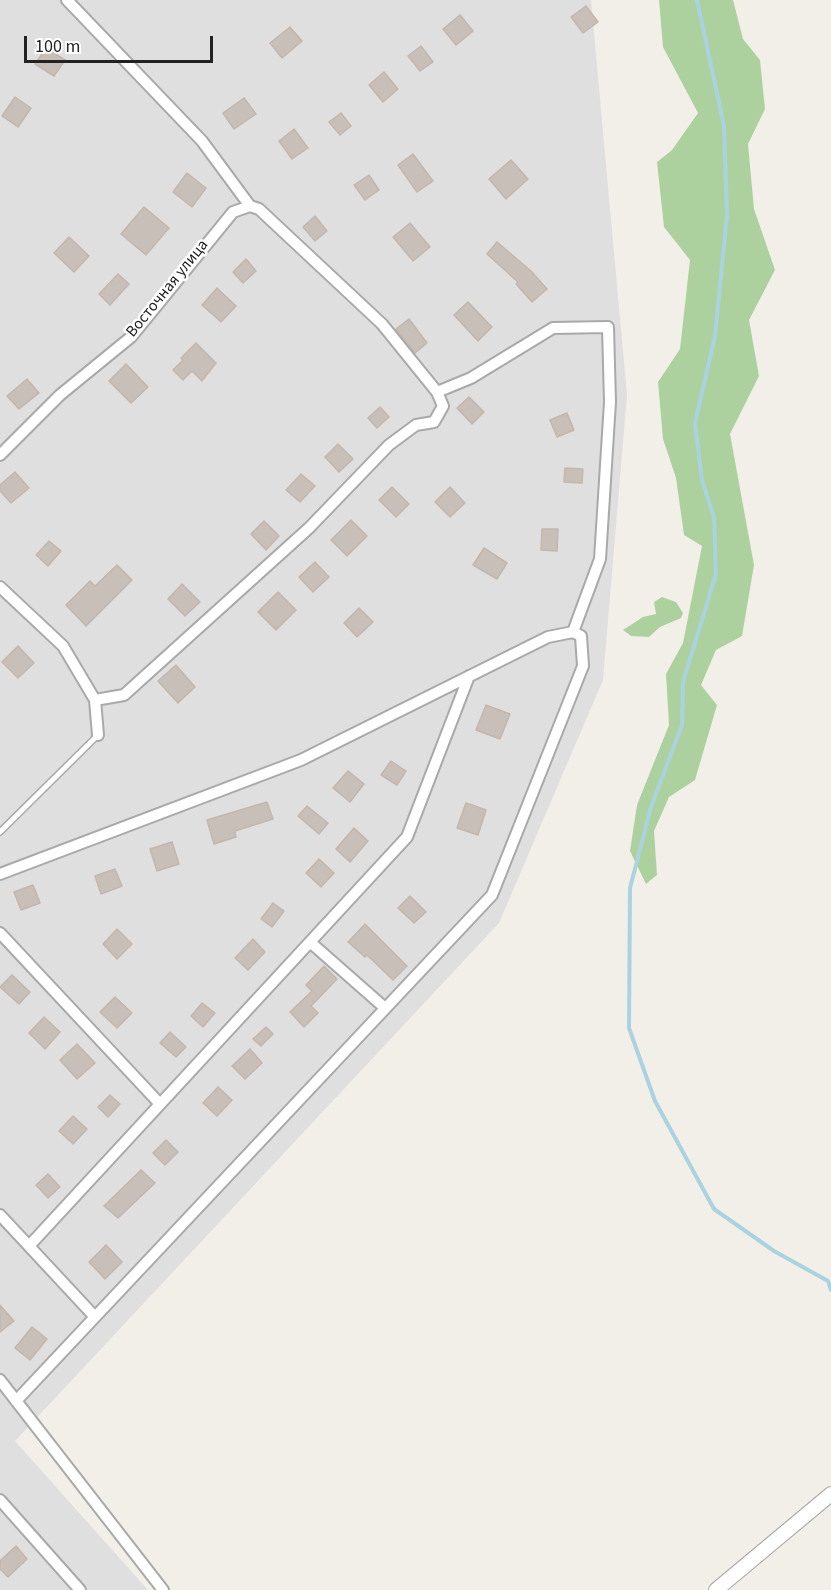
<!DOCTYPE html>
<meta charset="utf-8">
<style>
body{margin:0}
#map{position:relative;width:831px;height:1590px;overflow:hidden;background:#f2efe9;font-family:"Source Sans 3",sans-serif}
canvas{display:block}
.scale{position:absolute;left:24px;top:36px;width:189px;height:27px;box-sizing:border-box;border:3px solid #222;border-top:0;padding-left:8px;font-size:18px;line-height:21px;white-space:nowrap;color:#222;-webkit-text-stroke:4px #fff;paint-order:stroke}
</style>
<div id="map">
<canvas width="831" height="1590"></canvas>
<div class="scale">100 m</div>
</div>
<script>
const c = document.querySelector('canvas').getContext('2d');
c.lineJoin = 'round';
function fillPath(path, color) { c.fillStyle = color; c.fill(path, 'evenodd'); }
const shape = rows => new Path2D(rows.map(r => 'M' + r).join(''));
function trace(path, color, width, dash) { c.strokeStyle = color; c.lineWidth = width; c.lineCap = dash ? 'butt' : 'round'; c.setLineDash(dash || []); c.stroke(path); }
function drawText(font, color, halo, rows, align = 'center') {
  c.font = font + ' "Source Sans 3",sans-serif'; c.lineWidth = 5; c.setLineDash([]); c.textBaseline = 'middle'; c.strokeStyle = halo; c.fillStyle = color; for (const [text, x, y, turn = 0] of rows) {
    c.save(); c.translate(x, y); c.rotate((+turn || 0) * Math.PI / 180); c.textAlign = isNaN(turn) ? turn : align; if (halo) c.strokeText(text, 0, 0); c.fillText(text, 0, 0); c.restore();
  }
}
fillPath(shape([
 [0,0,591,0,627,395,603,680,499,923,15,1441,148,1590,0,1590]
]), '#e0dfdf');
fillPath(shape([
 [659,0,733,0,743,39,760,60,765,109,748,144,754,209,775,270,749,320,759,376,730,434,754,565,742,636,716,650,701,685,717,705,695,780,669,797,654,831,657,875,646,884,630,851,637,805,669,725,666,674,683,643,702,546,684,535,676,478,663,439,658,382,680,349,690,260,664,227,657,162,672,150,698,113,663,47],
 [662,597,676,602,683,613,681,618,660,627,649,637,631,636,623,630,643,617,656,614,654,602]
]), '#add19e');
trace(shape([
 [697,0,724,126,727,215,715,336,695,423,702,480,714,517,716,574,683,682,682,725,651,807,630,888,629,1028,655,1101,714,1209,774,1251,828,1281,831,1290]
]), '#aad3df', 4);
const building = shape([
 [586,6,598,22,583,33,571,17,586,6],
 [460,15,473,31,456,45,443,29,460,15],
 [290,27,302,41,282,58,270,43,290,27],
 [421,46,433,62,420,71,408,56,421,46],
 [46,48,65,60,54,76,35,64,46,48],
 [384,72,398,89,383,102,369,85,384,72],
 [15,97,31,108,18,127,2,116,15,97],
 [244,98,256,114,234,129,223,113,244,98],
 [341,113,351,126,340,135,329,122,341,113],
 [294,129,308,148,292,159,279,141,294,129],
 [413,154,433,181,417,192,398,165,413,154],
 [511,160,528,179,506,199,489,179,511,160],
 [187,173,206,188,192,207,173,192,187,173],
 [369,175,379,190,365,200,354,185,369,175],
 [144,207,169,228,146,255,121,234,144,207],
 [315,216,327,231,315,241,303,227,315,216],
 [410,223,430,247,413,261,393,237,410,223],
 [69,237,89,256,74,272,54,253,69,237],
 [497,242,531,271,547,289,532,302,516,284,518,282,487,254,497,242],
 [246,259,256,271,243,283,233,272,246,259],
 [118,274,129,284,110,305,99,294,118,274],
 [217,288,236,306,221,322,202,305,217,288],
 [468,302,492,327,478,341,454,315,468,302],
 [409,319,427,343,415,353,396,329,409,319],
 [196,343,216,363,202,381,192,371,183,380,173,370,183,360,181,358,196,343],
 [126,364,148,387,131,403,109,381,126,364],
 [27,379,39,393,19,409,7,396,27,379],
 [469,397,484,412,472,424,457,408,469,397],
 [380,407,389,417,377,428,368,418,380,407],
 [567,413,574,430,557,437,550,420,567,413],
 [338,444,353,459,339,472,325,457,338,444],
 [565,468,583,469,582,483,564,482,565,468],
 [15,472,29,488,11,503,0,491,0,485,15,472],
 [301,474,315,486,300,502,286,490,301,474],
 [392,487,409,504,396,517,379,500,392,487],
 [450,487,465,503,450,517,435,502,450,487],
 [351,520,367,536,347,556,331,540,351,520],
 [264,521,279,536,266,550,251,534,264,521],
 [542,529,558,529,557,551,541,550,542,529],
 [49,541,61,551,48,566,36,555,49,541],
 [484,548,507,563,497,579,473,565,484,548],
 [315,562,329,577,313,592,299,577,315,562],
 [117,565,132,580,86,626,66,605,90,581,95,586,117,565],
 [182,584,200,602,185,616,168,599,182,584],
 [278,592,296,610,276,630,258,612,278,592],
 [359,608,373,622,357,637,344,623,359,608],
 [18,646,34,663,18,678,2,662,18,646],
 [176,665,195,687,178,703,158,681,176,665],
 [486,705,510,714,500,739,476,730,486,705],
 [391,761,406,771,397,785,381,775,391,761],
 [348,771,364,784,350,802,333,788,348,771],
 [267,802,273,819,235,831,236,837,214,844,207,820,267,802],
 [466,803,486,810,478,835,457,828,466,803],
 [307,806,328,823,319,834,298,816,307,806],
 [354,828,368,841,350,862,336,849,354,828],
 [172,842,179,864,157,871,150,849,172,842],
 [319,859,334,873,321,887,306,873,319,859],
 [115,869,122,886,101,894,95,876,115,869],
 [33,885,40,903,21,910,14,892,33,885],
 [410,896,426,912,414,923,398,908,410,896],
 [273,903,284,911,272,927,261,919,273,903],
 [365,924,407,966,393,980,367,955,365,957,348,942,365,924],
 [117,929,132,944,117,959,103,944,117,929],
 [253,939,265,952,248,970,235,958,253,939],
 [324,966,337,979,311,1006,318,1013,304,1027,290,1012,312,991,306,985,324,966],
 [12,975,30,992,19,1004,0,987,12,975],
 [115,997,132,1013,117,1028,100,1012,115,997],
 [202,1003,215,1013,203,1027,191,1016,202,1003],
 [44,1017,60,1032,45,1049,29,1033,44,1017],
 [266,1027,273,1034,261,1046,253,1039,266,1027],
 [170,1032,186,1047,176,1057,160,1043,170,1032],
 [77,1044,95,1063,77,1079,60,1060,77,1044],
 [250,1049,262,1063,245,1079,232,1066,250,1049],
 [218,1087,232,1100,217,1116,203,1103,218,1087],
 [110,1095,120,1104,108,1117,98,1107,110,1095],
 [73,1116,87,1129,73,1144,59,1131,73,1116],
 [166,1140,178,1152,165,1165,153,1153,166,1140],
 [141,1170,155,1183,118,1218,104,1206,141,1170],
 [48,1174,60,1187,48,1198,36,1185,48,1174],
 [106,1245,122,1262,105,1279,89,1262,106,1245],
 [0,1305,14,1321,0,1332,0,1305],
 [32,1327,47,1339,30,1360,15,1348,32,1327],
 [16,1546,27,1559,8,1577,0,1569,0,1561,16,1546]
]);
fillPath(building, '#c7bfb8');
trace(building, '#c4b6ab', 1.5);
const service = shape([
 [0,832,98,735]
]);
const minor = shape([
 [67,0,202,141,250,206],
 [437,392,471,378,553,328,608,327,610,402,600,559,573,632],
 [0,455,60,395,131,337,233,212,250,206,259,209,382,324,437,392,443,406,434,422,416,425,389,445,309,528,124,695,95,700],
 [0,587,63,646,95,700,98,735],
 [0,874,301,760,548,637,573,632,581,636,583,666,492,895,16,1401],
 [0,933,160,1104],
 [310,942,385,1008],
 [0,1215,95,1317],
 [29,1246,407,837,469,676],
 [0,1380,163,1590],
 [0,1500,80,1590]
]);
const tertiary = shape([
 [716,1590,831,1494]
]);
trace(service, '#a9a9a9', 8);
trace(minor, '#a9a9a9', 14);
trace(tertiary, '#a9a9a9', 16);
trace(service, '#fff', 5);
trace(minor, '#fff', 10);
trace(tertiary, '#fff', 14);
drawText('16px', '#222', '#fff', [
 ["Восточная улица",168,289,-51]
]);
</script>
